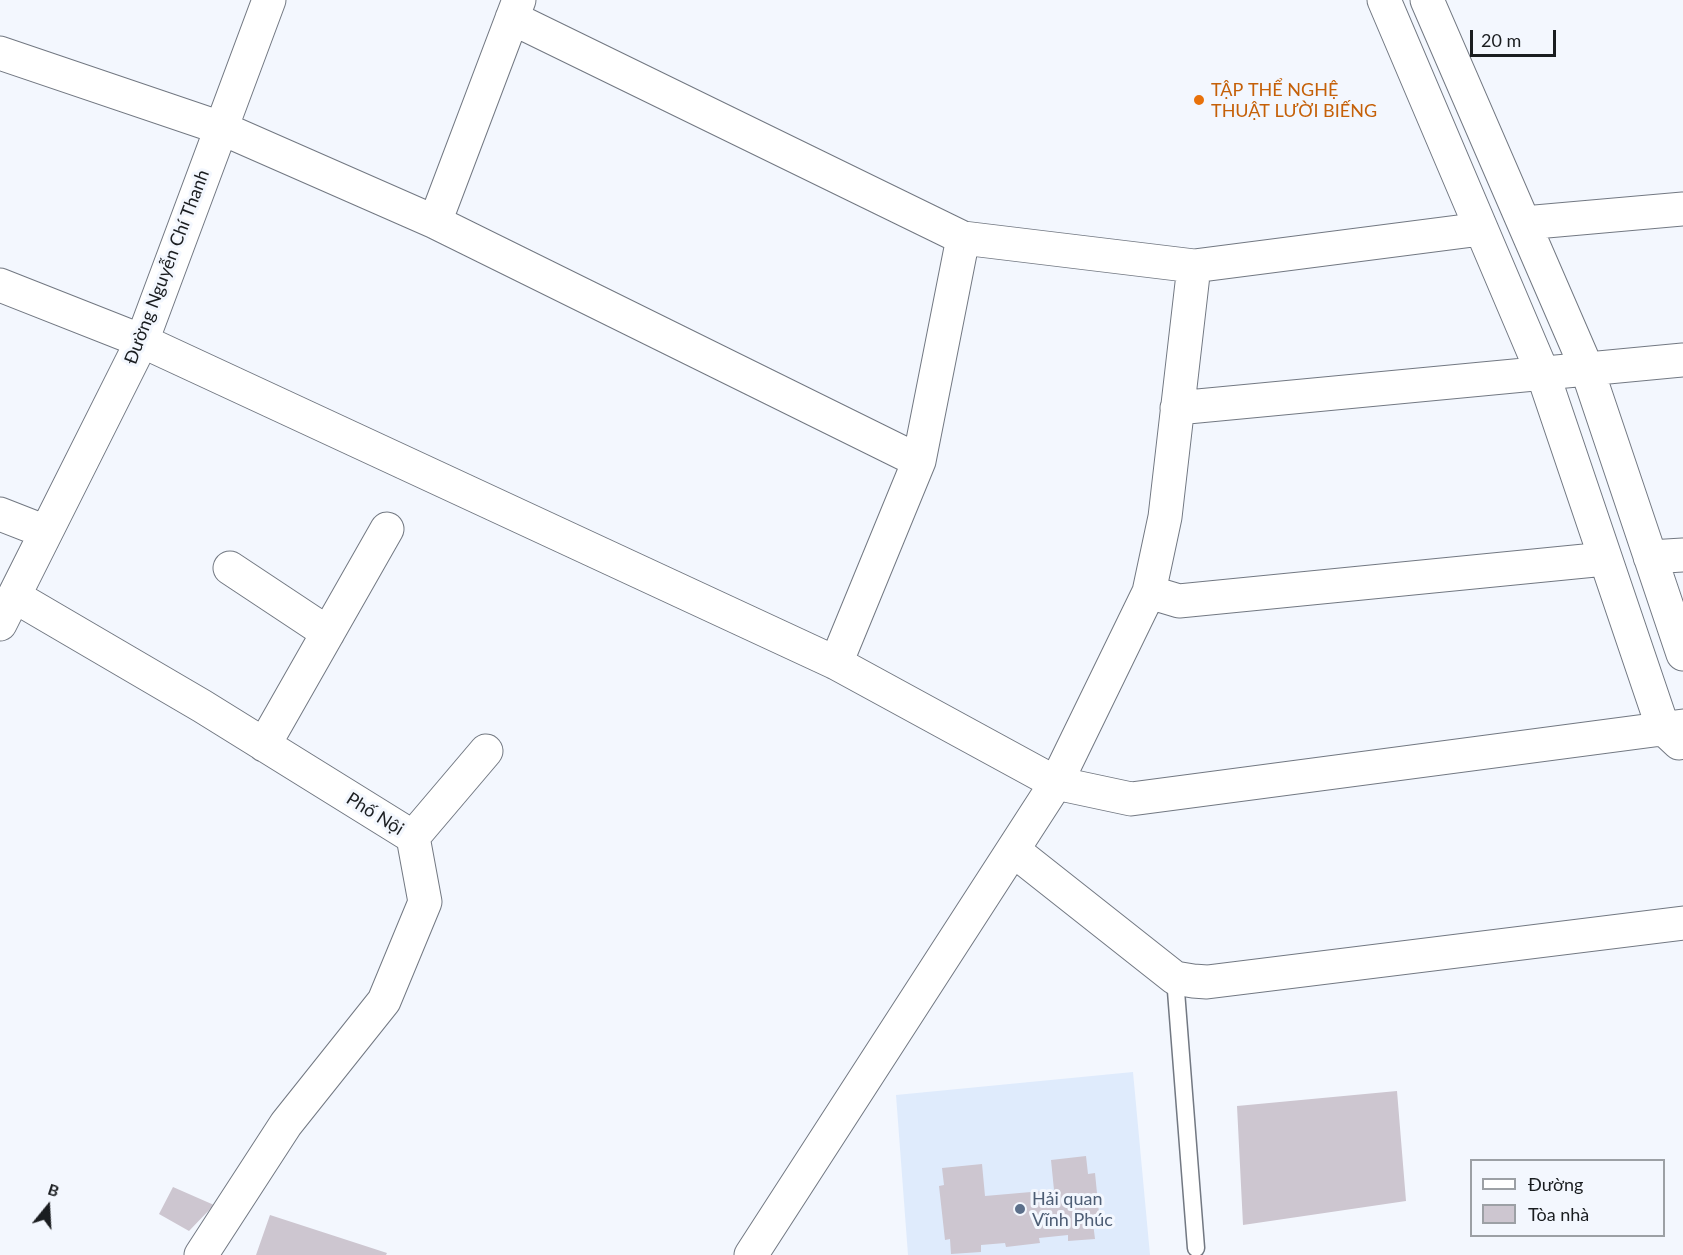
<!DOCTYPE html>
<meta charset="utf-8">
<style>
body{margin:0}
#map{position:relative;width:1683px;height:1255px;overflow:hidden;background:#f3f7fe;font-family:Lato,sans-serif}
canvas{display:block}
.legend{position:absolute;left:1470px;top:1159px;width:195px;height:78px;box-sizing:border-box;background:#f3f7fe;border:2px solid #9ca0a5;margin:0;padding:8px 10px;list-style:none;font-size:18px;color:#1a1d20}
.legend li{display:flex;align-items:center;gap:12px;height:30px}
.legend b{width:30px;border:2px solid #9ca0a5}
.north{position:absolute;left:18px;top:1177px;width:60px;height:60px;-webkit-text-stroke:4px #f3f7fe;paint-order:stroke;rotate:18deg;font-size:16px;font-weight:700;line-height:24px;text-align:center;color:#1a1d20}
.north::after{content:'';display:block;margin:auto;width:21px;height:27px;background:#1a1d20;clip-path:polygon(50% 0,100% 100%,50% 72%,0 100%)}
.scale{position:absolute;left:1470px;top:30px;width:86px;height:27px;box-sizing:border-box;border:3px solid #1a1d20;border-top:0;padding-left:8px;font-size:18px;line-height:21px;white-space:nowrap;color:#1a1d20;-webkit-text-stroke:4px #f3f7fe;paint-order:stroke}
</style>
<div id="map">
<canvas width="1683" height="1255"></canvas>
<ul class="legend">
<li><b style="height:8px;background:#fff"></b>Đường</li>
<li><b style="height:16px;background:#cdc6d0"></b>Tòa nhà</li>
</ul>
<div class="north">B</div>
<div class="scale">20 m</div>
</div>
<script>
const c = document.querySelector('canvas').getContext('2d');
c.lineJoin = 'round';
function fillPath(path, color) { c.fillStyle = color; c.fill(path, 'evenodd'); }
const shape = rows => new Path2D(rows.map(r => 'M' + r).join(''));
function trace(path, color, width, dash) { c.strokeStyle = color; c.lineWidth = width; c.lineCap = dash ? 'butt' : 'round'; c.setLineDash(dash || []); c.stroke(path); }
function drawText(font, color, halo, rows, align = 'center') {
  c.font = font + ' Lato,sans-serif'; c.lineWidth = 6; c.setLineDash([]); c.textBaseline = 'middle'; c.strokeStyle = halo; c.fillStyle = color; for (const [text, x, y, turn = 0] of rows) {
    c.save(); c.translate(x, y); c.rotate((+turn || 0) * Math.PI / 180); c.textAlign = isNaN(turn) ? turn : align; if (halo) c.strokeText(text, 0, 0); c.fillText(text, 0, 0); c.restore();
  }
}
fillPath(shape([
 [1133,1072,1150,1255,908,1255,896,1095]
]), '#dfebfc');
fillPath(shape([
 [1397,1091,1406,1201,1243,1225,1237,1106],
 [1086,1156,1088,1174,1095,1173,1100,1223,1093,1223,1095,1239,1068,1241,1068,1235,1039,1238,1040,1243,1006,1247,1005,1243,981,1245,981,1252,951,1254,950,1239,945,1240,939,1186,944,1185,942,1168,982,1164,985,1196,1054,1190,1051,1160],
 [173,1187,214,1205,189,1231,159,1214],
 [270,1215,387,1253,386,1255,256,1255]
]), '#cdc6d0');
const lane = shape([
 [1175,978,1196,1248]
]);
const street = shape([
 [1384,0,1543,374,1663,728,1679,743],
 [1427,0,1587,369,1683,654],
 [512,18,963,238,1194,266,1481,229],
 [0,53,221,128,435,222,919,461],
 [435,222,519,0],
 [1524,223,1683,209],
 [0,285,142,341,836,663,1056,783,1131,799,1683,726],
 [1177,408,1683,360],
 [0,514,46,532],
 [1650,557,1683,555],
 [230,568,328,633],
 [1149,592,1179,601,1605,559],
 [14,596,202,706,413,837,425,902,384,1001,286,1124,201,1255],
 [0,624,142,341,269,0],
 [836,663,919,461,963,238],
 [264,745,387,529],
 [413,837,486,751],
 [1013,850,1175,978,1193,981,1207,982,1683,923],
 [751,1255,1056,783,1149,592,1165,517,1194,266]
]);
trace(lane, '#727882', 19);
trace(street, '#727882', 35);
trace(lane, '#fff', 16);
trace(street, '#fff', 33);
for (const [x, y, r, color] of [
 [1199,100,6,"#e8710a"],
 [1020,1209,6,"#5c6f8a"]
]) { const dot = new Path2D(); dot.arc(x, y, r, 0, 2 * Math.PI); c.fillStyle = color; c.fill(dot); trace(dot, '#f3f7fe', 2); }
drawText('18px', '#c56008', '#f3f7fe', [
 ["TẬP THỂ NGHỆ",1211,90],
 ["THUẬT LƯỜI BIẾNG",1211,111]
], 'left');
drawText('18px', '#1a1d20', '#f3f7fe', [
 ["Đường Nguyễn Chí Thanh",167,267,-69],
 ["Phố Nội",375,814,32]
]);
drawText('18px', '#4e5e75', '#f3f7fe', [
 ["Hải quan",1032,1199],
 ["Vĩnh Phúc",1032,1220]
], 'left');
</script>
